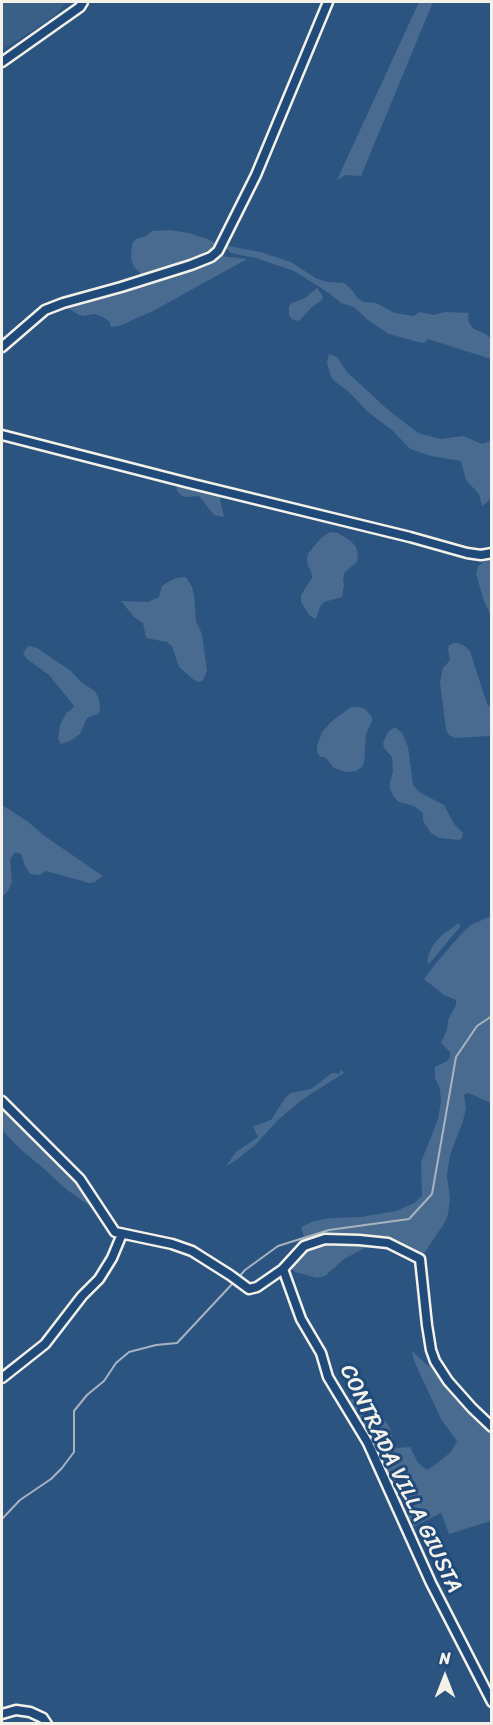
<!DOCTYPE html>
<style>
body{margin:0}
#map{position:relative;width:493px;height:1725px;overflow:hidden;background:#2c5481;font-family:Sriracha,sans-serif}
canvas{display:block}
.frame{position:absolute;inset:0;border:3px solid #f4f1e8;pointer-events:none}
.north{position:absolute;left:415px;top:1647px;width:60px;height:60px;-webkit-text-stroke:4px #1f4a7a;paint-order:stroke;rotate:0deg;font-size:16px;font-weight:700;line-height:24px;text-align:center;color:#f4f1e8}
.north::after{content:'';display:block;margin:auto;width:21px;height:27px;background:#f4f1e8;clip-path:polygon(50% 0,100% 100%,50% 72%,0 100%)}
</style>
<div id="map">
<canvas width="493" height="1725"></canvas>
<div class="frame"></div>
<div class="north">N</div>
</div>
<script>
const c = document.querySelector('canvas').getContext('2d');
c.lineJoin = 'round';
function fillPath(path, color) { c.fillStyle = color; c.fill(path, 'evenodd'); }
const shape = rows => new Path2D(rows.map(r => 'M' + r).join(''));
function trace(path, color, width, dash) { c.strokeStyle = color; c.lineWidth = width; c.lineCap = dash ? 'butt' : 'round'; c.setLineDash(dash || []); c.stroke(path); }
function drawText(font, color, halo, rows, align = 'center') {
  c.font = font + ' Sriracha,sans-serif'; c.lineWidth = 6; c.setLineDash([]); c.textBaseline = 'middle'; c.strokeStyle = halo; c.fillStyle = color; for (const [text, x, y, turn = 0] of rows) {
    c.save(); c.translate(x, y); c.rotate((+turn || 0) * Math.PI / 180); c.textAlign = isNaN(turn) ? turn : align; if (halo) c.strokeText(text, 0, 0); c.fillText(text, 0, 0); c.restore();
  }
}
fillPath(shape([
 [2,2,67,2,53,17,2,50]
]), '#3b6088');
fillPath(shape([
 [419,2,433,2,361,176,346,175,337,180],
 [170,230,188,233,208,239,218,245,208,254,195,260,143,276,134,267,131,259,132,244,136,239,146,236,152,231],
 [223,245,260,252,291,262,317,279,328,282,344,283,351,289,358,299,364,302,376,303,395,313,414,316,419,312,434,315,445,312,469,313,468,317,469,323,474,329,486,334,491,339,491,359,428,339,424,343,418,342,389,334,368,320,354,307,341,303,329,293,294,271,256,258,231,253],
 [221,256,247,259,153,311,119,326,111,327,109,321,101,316,94,314,83,316,79,315,62,304],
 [317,288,323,297,322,300,311,308,299,321,292,319,289,315,289,306,292,303,305,298],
 [329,354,337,357,347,372,386,408,418,433,441,439,463,436,482,444,488,442,491,439,491,499,482,506,479,494,466,480,461,461,431,456,410,449,393,431,368,412,349,392,338,384,331,377,327,363],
 [176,482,221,493,220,500,224,517,214,515,199,496,187,497,182,496,177,491],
 [330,532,338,533,351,541,356,547,358,557,357,562,345,572,343,579,344,585,342,597,324,602,320,607,316,619,309,615,304,607,301,602,301,595,312,578,311,571,308,566,307,559,308,554,320,539],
 [491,554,491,616,484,601,476,574,478,566,488,559],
 [186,577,192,587,194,594,196,621,202,634,207,671,203,680,199,682,194,680,179,667,172,646,167,642,146,638,143,623,134,617,121,601,148,602,159,597,162,586,168,582,176,578],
 [453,643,458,643,466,647,470,651,487,704,491,708,491,734,489,736,455,738,449,735,446,730,440,682,443,668,450,660,448,650,449,646],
 [30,646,37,648,71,671,82,683,95,691,99,699,100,710,98,714,87,718,80,734,70,741,61,744,58,739,60,725,67,712,72,709,74,706,49,675,27,659,23,654,27,647],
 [351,707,360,707,365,709,372,717,372,721,366,734,364,763,361,768,356,771,346,772,334,768,325,757,320,757,317,752,317,746,322,732,332,721],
 [395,727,402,733,408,747,413,785,419,792,444,805,454,824,463,833,462,838,459,840,440,838,431,833,423,821,423,813,414,806,399,802,394,797,390,789,390,782,393,772,392,757,384,748,383,743,388,732],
 [2,803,2,805,27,821,46,837,103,876,95,882,89,883,46,871,40,875,30,874,25,866,21,854,15,852,10,859,12,882,8,891,2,897],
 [491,916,491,1103,471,1094,467,1093,464,1095,466,1108,463,1121,450,1155,448,1167,447,1176,450,1198,448,1214,445,1222,423,1255,419,1257,381,1243,367,1247,344,1259,325,1276,317,1278,295,1272,291,1268,290,1263,295,1248,304,1236,301,1227,314,1221,331,1218,361,1217,396,1211,414,1203,422,1196,421,1162,438,1119,441,1102,440,1089,435,1078,435,1067,447,1061,450,1057,450,1052,441,1043,447,1030,448,1020,456,1005,456,1000,444,995,424,979,436,963,463,932,471,925],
 [459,923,460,927,428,965,428,956,433,945,442,935],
 [341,1070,344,1073,303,1099,278,1120,255,1145,235,1161,226,1166,236,1152,258,1137,253,1126,266,1122,272,1119,285,1098,291,1093,311,1089,332,1073,339,1074],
 [2,1102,76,1176,108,1223,94,1209,66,1189,42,1167,20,1149,2,1130],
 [412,1351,427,1365,431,1366,434,1365,491,1432,491,1521,449,1534,441,1513,409,1529,346,1404,355,1396,362,1397,380,1419,385,1421,390,1428,393,1443,397,1448,410,1447,418,1463,427,1470,435,1465,451,1452,457,1441,441,1419,420,1374,414,1360]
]), '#496b90');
trace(shape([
 [238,1278,245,1270,278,1246,329,1230,409,1219,432,1194,456,1057,477,1026,492,1016],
 [2,1519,20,1500,51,1479,62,1468,74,1452,74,1411,87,1395,104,1381,116,1363,129,1352,156,1345,177,1343,234,1282]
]), '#a7b4c0', 2);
const minor = shape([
 [2,62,80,7,83,2],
 [2,347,45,310,63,303,121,287,191,265,211,257,218,251,256,175,328,2],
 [2,435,193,484,410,537,467,553,481,555,492,553],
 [2,1101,80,1179,115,1232,172,1244,192,1251,230,1275,249,1289,257,1287,283,1269,304,1246,325,1239,359,1240,388,1243,420,1259,427,1325,431,1350,435,1361,448,1381,472,1408,492,1427],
 [283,1269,301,1319,321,1353,328,1377,368,1443,431,1583,492,1702],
 [2,1378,45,1344,82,1296,99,1279,112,1258,122,1234],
 [2,1714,16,1710,30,1712,43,1718,47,1724]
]);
trace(minor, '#f4f1e8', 13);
trace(minor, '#1f4a7a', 8);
drawText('22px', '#f4f1e8', '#1f4a7a', [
 ["CONTRADA VILLA GIUSTA",400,1479,64]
]);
</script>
